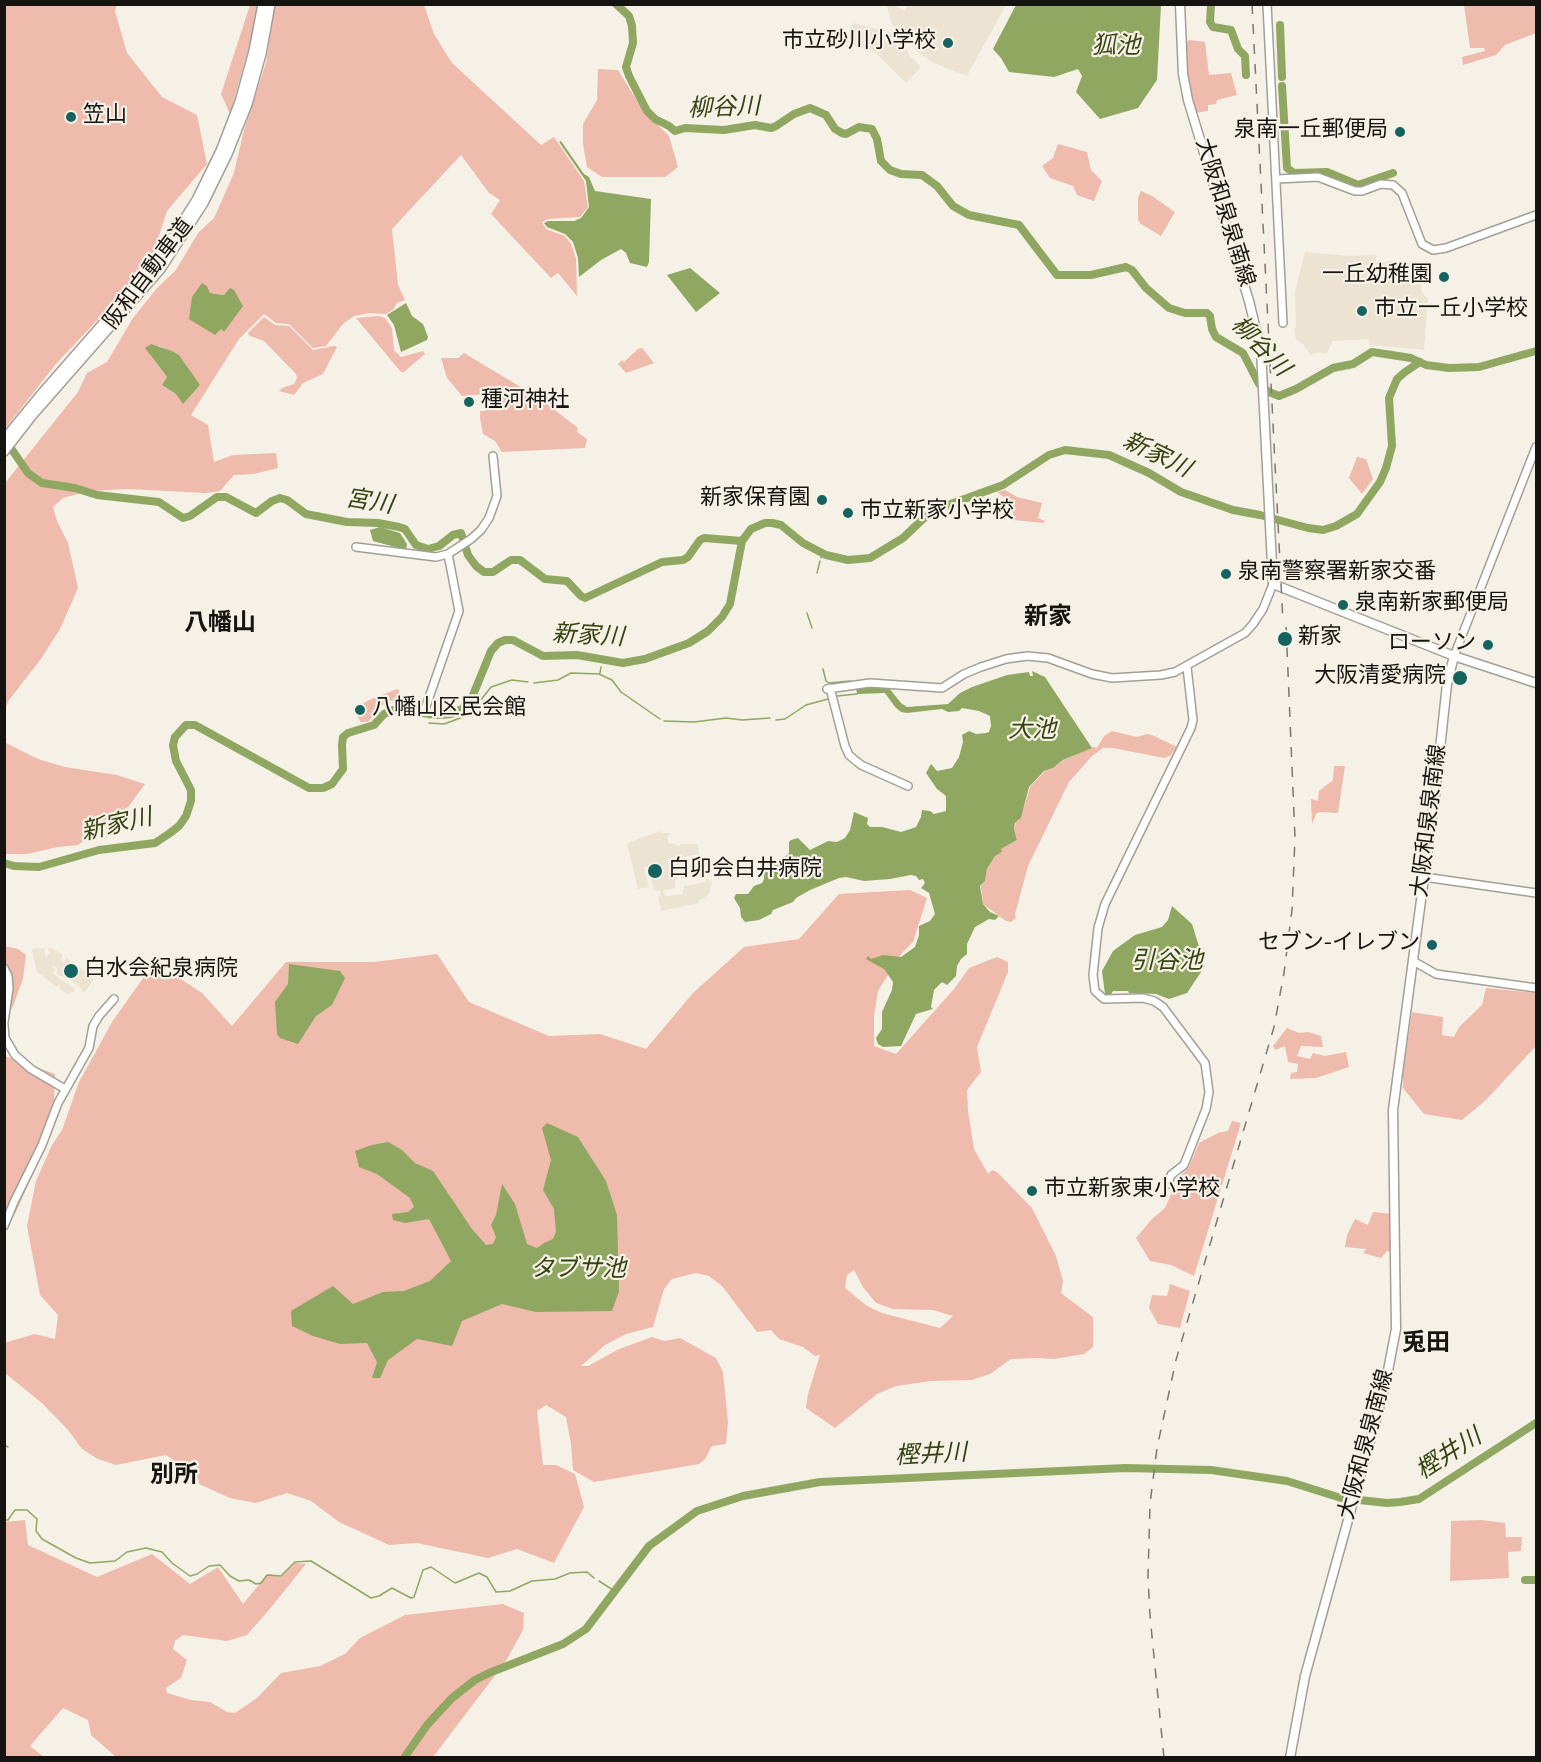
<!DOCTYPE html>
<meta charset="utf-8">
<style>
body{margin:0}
#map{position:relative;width:1541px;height:1762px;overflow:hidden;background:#f6f1e7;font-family:Spectral,serif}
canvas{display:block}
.frame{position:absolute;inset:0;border:6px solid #161411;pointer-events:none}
</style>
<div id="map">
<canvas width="1541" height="1762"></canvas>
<div class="frame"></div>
</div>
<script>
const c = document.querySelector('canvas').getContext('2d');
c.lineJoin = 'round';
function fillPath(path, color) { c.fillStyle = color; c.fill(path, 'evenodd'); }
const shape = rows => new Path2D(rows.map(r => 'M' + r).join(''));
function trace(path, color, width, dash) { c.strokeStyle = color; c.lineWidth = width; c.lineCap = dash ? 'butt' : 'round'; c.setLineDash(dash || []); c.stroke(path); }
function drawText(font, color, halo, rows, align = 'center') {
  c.font = font + ' Spectral,"Noto Sans JP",serif'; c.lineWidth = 4.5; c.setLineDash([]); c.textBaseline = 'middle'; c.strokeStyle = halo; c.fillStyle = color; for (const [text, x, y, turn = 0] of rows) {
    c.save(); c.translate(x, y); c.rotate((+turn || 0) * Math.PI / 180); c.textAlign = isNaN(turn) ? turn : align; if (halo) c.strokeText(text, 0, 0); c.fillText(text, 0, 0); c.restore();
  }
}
fillPath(shape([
 [889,5,894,5,905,11,908,5,1006,5,967,76,934,63,916,51,910,40,892,24,887,7],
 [853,23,890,32,906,48,910,56,921,67,906,83,874,51,845,42],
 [1305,252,1350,256,1376,255,1376,263,1384,263,1388,261,1423,266,1421,291,1428,299,1424,350,1369,345,1368,339,1333,341,1326,354,1320,352,1310,355,1304,345,1296,340,1294,330,1296,326,1295,292],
 [660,831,661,833,670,833,670,835,667,836,669,844,673,843,679,846,681,844,698,844,699,854,667,860,668,863,682,860,683,870,678,871,677,879,675,880,675,888,663,891,665,896,683,894,684,886,706,882,706,879,708,878,709,882,712,881,712,885,710,886,710,891,706,898,698,900,699,903,661,911,658,897,661,896,660,890,654,891,648,869,645,867,644,867,649,887,638,889,627,843],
 [38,947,39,949,44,948,46,957,50,952,48,950,50,947,63,955,61,960,64,962,66,958,91,975,90,976,94,979,85,992,81,991,82,989,66,976,64,978,56,973,58,969,52,965,55,970,53,974,75,989,73,993,71,992,69,995,59,988,59,985,57,987,37,972,32,951,33,949]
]), '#ede3d3');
fillPath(shape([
 [5,4,117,5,115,11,127,53,162,97,197,115,207,164,167,211,154,251,118,298,55,365,5,429],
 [250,5,259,5,258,15,230,114,221,94],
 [275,5,424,5,434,34,452,63,541,145,554,137,584,181,588,207,580,217,548,219,542,222,546,229,565,236,571,244,576,258,577,296,558,273,551,278,491,214,500,200,489,193,461,155,392,229,398,285,405,300,397,303,393,310,386,314,369,313,354,316,343,324,326,346,313,348,289,324,276,323,264,314,239,339,191,415,208,425,214,462,233,455,276,453,278,468,254,474,234,475,220,491,205,493,128,489,89,491,63,498,53,507,57,521,68,543,78,588,60,629,41,659,9,700,5,709,5,483,78,392,87,373,107,362,133,318,157,288,176,270,198,233,214,218,234,173,244,130,266,63],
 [207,286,210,293,219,294,224,295,230,289,234,290,224,332,221,329],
 [159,346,179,355,200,386,176,394,162,385,167,377,150,355],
 [1464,5,1536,5,1536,33,1505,45,1496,55,1463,65,1462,57,1485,51,1484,48,1470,48],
 [1189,40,1205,42,1209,75,1231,73,1237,95,1217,100,1216,104,1208,105,1208,111,1195,113,1189,89,1185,62,1185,44],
 [598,69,618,70,643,110,669,136,678,167,665,177,602,177,587,167,583,144,583,124,597,100],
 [1058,144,1087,152,1091,170,1102,181,1094,201,1077,195,1073,186,1050,178,1042,166,1053,158],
 [1141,191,1152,196,1175,212,1161,236,1141,224,1138,220,1138,198],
 [379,316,385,318,392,328,394,350,401,357,423,351,425,354,404,372,401,372,356,318],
 [264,317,275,325,289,326,313,350,334,346,337,347,323,374,303,383,294,395,279,391,282,388,294,384,297,378,296,374,264,341,250,336,248,333],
 [642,348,654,363,626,373,618,364,622,360,624,362,638,349],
 [464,353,539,398,578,428,577,432,587,439,585,448,502,452,495,441,483,434,480,418,480,411,485,411,486,394,462,396,447,378,441,358,458,358],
 [1357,457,1366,459,1373,479,1362,494,1349,478],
 [1005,490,1017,497,1042,503,1038,518,1045,521,1044,523,1013,520,1013,504,997,492],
 [397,689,399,690,399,700,386,701,368,722,361,722,353,710,369,700],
 [1112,731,1137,737,1147,734,1152,735,1177,747,1170,756,1164,758,1113,748,1103,748,1091,757,1069,782,1028,866,1015,914,1016,918,1011,922,1006,921,983,904,981,886,985,881,987,869,995,856,1002,852,1001,849,1017,840,1014,829,1016,823,1021,818,1030,787,1045,771,1053,768,1064,760,1093,747,1097,748,1104,736],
 [4,742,38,759,65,767,117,775,145,784,129,806,78,845,58,847,27,854,5,854],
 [1334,766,1345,766,1338,813,1320,812,1316,814,1312,824,1311,799,1318,801,1319,791,1333,780],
 [910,890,927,898,913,942,902,953,878,991,874,1016,874,1046,896,1054,954,989,969,968,997,957,1008,962,1008,972,977,1047,981,1072,967,1090,968,1111,974,1149,988,1174,992,1170,997,1172,1032,1208,1056,1256,1063,1281,1061,1293,1093,1317,1093,1347,1084,1354,1054,1359,1038,1358,1011,1359,990,1374,972,1380,931,1381,896,1386,877,1394,835,1428,806,1408,808,1394,820,1355,815,1356,803,1347,779,1339,771,1330,757,1332,722,1286,709,1276,696,1273,672,1279,664,1289,653,1327,626,1334,605,1345,581,1366,588,1366,619,1349,652,1337,664,1341,680,1338,716,1358,723,1372,728,1422,726,1444,712,1446,705,1459,699,1464,594,1482,573,1470,571,1444,566,1417,546,1405,537,1411,543,1465,556,1465,575,1474,584,1507,554,1563,517,1549,488,1558,417,1543,389,1545,339,1522,311,1501,287,1493,256,1503,230,1498,199,1484,198,1478,190,1471,166,1455,116,1465,98,1459,82,1449,68,1430,43,1404,5,1373,4,1343,35,1334,55,1339,58,1315,40,1295,27,1226,36,1181,52,1145,62,1130,79,1082,112,1022,146,974,175,975,202,993,232,1026,286,962,374,962,437,954,469,1002,549,1036,600,1034,646,1049,693,993,744,947,799,939,839,894],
 [854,1270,863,1287,876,1303,893,1309,933,1310,953,1316,940,1328,882,1313,867,1306,845,1288,847,1275],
 [5,946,18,949,26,955,23,979,13,1006,5,1019],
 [1486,988,1536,993,1536,1046,1486,1100,1462,1120,1424,1114,1403,1088,1403,1074,1412,1012,1443,1017,1442,1035,1454,1037,1459,1027,1482,1005],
 [1287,1028,1299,1033,1309,1032,1321,1036,1323,1047,1301,1046,1297,1056,1310,1059,1313,1053,1325,1056,1346,1052,1349,1067,1316,1078,1290,1079,1291,1073,1297,1072,1298,1064,1288,1062,1285,1046,1275,1050,1273,1046],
 [5,1056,55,1074,54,1105,43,1151,16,1212,5,1225],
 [1232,1121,1241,1123,1194,1276,1171,1265,1150,1261,1136,1238,1152,1219,1165,1208,1178,1179,1189,1167,1199,1143,1218,1133,1228,1131],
 [1373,1212,1393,1214,1393,1251,1387,1251,1381,1258,1363,1253,1366,1249,1345,1247,1347,1235,1355,1219,1368,1225],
 [1170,1284,1190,1291,1180,1328,1158,1324,1149,1308,1152,1295,1167,1296],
 [25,1520,28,1545,97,1577,152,1554,190,1584,218,1567,243,1604,266,1576,270,1574,281,1577,295,1563,306,1564,269,1610,247,1635,227,1641,183,1635,175,1641,173,1649,187,1660,181,1678,166,1688,167,1693,191,1700,210,1702,227,1712,235,1713,257,1698,281,1673,320,1666,345,1654,360,1638,405,1615,503,1604,524,1613,523,1630,506,1661,433,1757,116,1757,91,1735,88,1720,63,1708,30,1746,44,1757,5,1757,5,1522],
 [1481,1520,1505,1523,1506,1537,1522,1537,1521,1551,1508,1552,1509,1578,1450,1581,1451,1521]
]), '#eebbac');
fillPath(shape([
 [1016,5,1161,5,1157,80,1138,108,1100,119,1076,92,1082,76,1078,69,1054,77,1009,72,1001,58,993,49],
 [561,141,584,174,589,177,595,191,651,199,649,262,647,267,630,263,626,253,621,249,601,260,579,277,578,258,573,242,565,234,547,227,544,223,548,221,574,221,581,218,589,207,586,181,559,142],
 [690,268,720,293,696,312,667,275],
 [202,283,207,286,210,293,224,295,230,288,234,290,243,306,224,332,221,329,215,335,189,319,192,297],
 [406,303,412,316,423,324,428,337,427,340,401,352,394,325,387,315],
 [151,344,172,351,179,355,200,385,183,404,176,394,162,385,167,377,145,348],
 [380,527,400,533,407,544,406,550,373,541,370,530],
 [1032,671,1045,677,1092,748,1063,760,1053,768,1044,771,1029,787,1021,818,1015,823,1014,829,1017,840,1001,849,1002,852,995,856,987,869,985,881,980,886,983,904,990,912,999,916,995,920,989,919,975,927,967,944,967,954,961,959,957,966,956,976,947,985,942,982,934,990,931,1007,933,1009,916,1014,901,1046,883,1047,878,1044,876,1038,882,1029,882,1012,892,990,893,982,884,969,866,959,868,956,871,959,883,955,901,957,915,947,919,935,919,926,930,921,935,914,929,893,921,888,925,883,923,879,919,880,916,876,911,875,890,879,864,881,846,877,839,878,810,890,796,898,793,902,773,910,771,914,759,920,745,922,741,917,740,908,734,898,736,894,748,894,754,886,762,883,764,879,764,870,768,866,778,864,789,853,789,842,791,840,798,838,810,850,828,841,837,842,845,838,850,830,854,812,868,818,867,824,870,827,882,827,901,832,916,827,921,817,922,810,930,811,934,814,946,811,946,796,937,789,926,773,931,764,937,771,952,768,959,757,963,742,962,735,969,731,976,734,986,733,989,732,991,726,990,716,979,711,962,708,959,711,948,712,942,709,907,713,901,712,895,707,885,693,857,694,856,688,889,688,901,703,907,707,948,704,960,693,972,687,1007,675,1029,672,1030,676,1033,676],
 [1172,906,1192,924,1205,966,1187,993,1169,999,1156,994,1129,993,1128,991,1113,991,1110,996,1105,994,1102,971,1113,951,1135,935,1162,927,1168,920],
 [289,964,340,971,345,978,332,1005,316,1016,298,1044,280,1038,277,1034,275,1002,288,984],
 [547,1123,578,1137,606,1181,617,1215,619,1291,612,1311,536,1312,502,1304,462,1321,452,1346,417,1339,388,1360,380,1378,372,1378,377,1362,367,1343,340,1344,313,1336,292,1326,291,1311,333,1286,353,1304,383,1292,404,1291,430,1281,451,1261,429,1219,405,1223,393,1220,392,1214,408,1212,414,1207,410,1198,377,1174,359,1167,355,1151,372,1145,388,1142,402,1150,415,1163,433,1171,472,1229,486,1245,493,1244,496,1237,491,1225,496,1215,502,1184,515,1204,527,1244,537,1248,544,1243,553,1239,556,1232,554,1209,543,1190,551,1160,542,1128]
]), '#90a761');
trace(shape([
 [821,558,822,554],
 [817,573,820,561],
 [807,613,812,628],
 [602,662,603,659],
 [823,669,826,681,829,683,850,681,852,684],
 [600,673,601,667],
 [534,683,558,680,571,673,599,674,612,680,621,692,660,719],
 [837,696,857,694],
 [429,714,429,718],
 [776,720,785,719,806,705,828,699],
 [664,721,694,722,726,718,742,720,770,718],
 [429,723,444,724,463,717,477,705,491,687,512,680,528,682],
 [4,1445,8,1447],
 [4,1520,8,1520,15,1510,27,1510,37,1519,36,1531,42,1539,76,1558,90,1563,115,1561,127,1552,146,1548,162,1552,172,1563,190,1576,197,1574,209,1566,220,1565,230,1576,239,1581,249,1580,256,1584,261,1583,267,1575,281,1576,295,1562,311,1561,371,1598,379,1596,392,1588,411,1598,414,1597,423,1570,431,1567,455,1583,479,1573,487,1577,496,1592,510,1591,532,1581,555,1579,570,1573,587,1572,594,1578],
 [599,1581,616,1592]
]), '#90a761', 1.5);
trace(shape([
 [616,4,629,16,632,26,633,43,626,67,629,76,647,111,655,119,669,126,675,131,685,128,724,130,755,125,771,128,776,126,794,114,810,108,826,115,835,129,842,133,846,134,859,127,872,129,877,139,881,161,890,170,901,174,922,175,937,186,953,206,969,215,1019,225,1057,275,1091,275,1126,267,1132,270,1146,288,1169,308,1185,313,1207,313,1210,316,1212,329,1216,337,1243,353,1259,384,1269,392,1279,396,1296,389,1333,368,1353,364,1372,352,1411,358,1426,365,1449,368,1479,367,1536,351],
 [1211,4,1210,22,1213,27,1231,30,1238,49,1245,56,1246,75],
 [1280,25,1282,77],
 [1282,86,1287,168,1294,173,1327,172,1358,185,1393,173],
 [6,441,28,473,42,483,75,488,97,495,159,502,183,518,190,516,217,497,226,497,256,513,272,501,280,498,287,500,306,514,347,522,378,523,399,527,405,529,416,545,428,549,439,546,453,535,461,533,468,555,476,566,484,572,493,572,511,560,520,560,545,579,567,581,581,596,585,598,662,562,683,560,688,557,700,540,704,538,742,541],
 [4,863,14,866,39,867,99,850,155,843,170,833,179,826,186,816,191,801,191,790,176,761,173,745,175,737,186,725,195,725,309,788,323,788,332,784,343,769,342,745,343,737,348,733,374,725,384,714,393,710,440,715,451,714,462,709,471,700,491,651,498,643,505,640,513,640,543,656,577,655,623,663,645,659,689,643,708,631,722,617,730,604,742,541,751,529,765,523,772,523,781,525,803,543,826,555,848,560,870,558,903,538,925,517,945,506,1003,485,1049,455,1065,450,1109,455,1149,473,1181,492,1233,510,1260,515,1308,528,1323,530,1336,526,1357,514,1380,482,1386,468,1392,446,1389,398,1397,379,1405,372,1420,362],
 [1525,1580,1536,1580],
 [404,1758,427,1725,452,1698,475,1680,489,1673,563,1644,586,1629,649,1546,697,1511,743,1496,820,1482,1125,1468,1211,1470,1287,1481,1341,1498,1387,1503,1400,1502,1419,1499,1536,1423]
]), '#90a761', 8);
const minor = shape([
 [1267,4,1283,323],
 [1277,179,1318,177,1355,191,1362,191,1381,184,1393,185,1402,193,1422,244,1433,250,1446,248,1536,215],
 [356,547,436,557,448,554,471,539,481,530,489,518,497,496,493,456],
 [1454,656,1536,447],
 [830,688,845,746,849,755,861,765,908,786],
 [827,689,870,683,942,688,964,674,981,667,1006,659,1027,656,1048,658,1092,674,1112,678,1161,675,1175,672,1245,633,1253,624,1263,609,1273,584],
 [425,709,459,611,448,554],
 [1424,877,1536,893],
 [1413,961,1436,974,1536,988],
 [4,968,8,976,9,988,4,1022],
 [4,1025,5,1038,15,1055,31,1069,65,1089],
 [1168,1184,1171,1175,1184,1165,1206,1109,1209,1092,1205,1063,1163,1007,1154,1001,1143,998,1104,999,1095,991,1093,975,1098,928,1105,904,1191,728,1193,720,1187,667],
 [4,1226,14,1202,42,1145,58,1103,89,1048,93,1026,99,1016,114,999]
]);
const major = shape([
 [1180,4,1183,74,1188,100,1249,301,1261,350,1273,584,1454,656,1536,683],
 [1290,1758,1305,1676,1385,1386,1396,1329,1393,1110,1435,795,1447,684,1454,656]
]);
const highway = shape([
 [4,440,41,395,139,283,169,244,197,200,221,151,240,102,254,51,263,4],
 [4,451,32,415,160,269,203,203,227,154,247,104,261,54,270,4]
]);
trace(minor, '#a49f96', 10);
trace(major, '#a49f96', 11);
trace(highway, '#a49f96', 12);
trace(minor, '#fff', 7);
trace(major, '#fff', 8);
trace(highway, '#fff', 9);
trace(shape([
 [1252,4,1283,623],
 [1164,1758,1150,1616,1148,1577,1150,1504,1157,1448,1176,1360,1274,1027,1284,973,1292,910,1295,838,1286,625]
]), '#7b7871', 1.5, [10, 10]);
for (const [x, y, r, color] of [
 [948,43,6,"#15635f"],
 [71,117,6,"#15635f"],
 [1400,132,6,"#15635f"],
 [1444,277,6,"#15635f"],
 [1362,311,6,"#15635f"],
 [469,402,6,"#15635f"],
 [822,500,6,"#15635f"],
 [848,513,6,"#15635f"],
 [1226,574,6,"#15635f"],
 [1343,605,6,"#15635f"],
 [1285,639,8,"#15635f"],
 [1488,645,6,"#15635f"],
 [1460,678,8,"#15635f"],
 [360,710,6,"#15635f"],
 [655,871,8,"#15635f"],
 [1432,945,6,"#15635f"],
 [71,971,8,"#15635f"],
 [1032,1191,6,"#15635f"]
]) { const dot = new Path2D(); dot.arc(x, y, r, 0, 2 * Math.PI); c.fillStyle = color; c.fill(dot); trace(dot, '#f6f1e7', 2); }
drawText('22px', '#161411', '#f6f1e7', [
 ["市立砂川小学校",936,43,"right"],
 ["笠山",83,117],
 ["泉南一丘郵便局",1388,132,"right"],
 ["一丘幼稚園",1432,277,"right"],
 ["市立一丘小学校",1374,311],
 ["種河神社",481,402],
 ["新家保育園",810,500,"right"],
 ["市立新家小学校",860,513],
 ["泉南警察署新家交番",1238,574],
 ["泉南新家郵便局",1355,605],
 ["新家",1298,639],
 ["ローソン",1476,645,"right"],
 ["大阪清愛病院",1446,678,"right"],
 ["八幡山区民会館",372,710],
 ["白卯会白井病院",668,871],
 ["セブン-イレブン",1420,945,"right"],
 ["白水会紀泉病院",84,971],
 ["市立新家東小学校",1044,1191]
], 'left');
drawText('22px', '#161411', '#f6f1e7', [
 ["大阪和泉泉南線",1223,213,73],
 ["阪和自動車道",150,275,-53],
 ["大阪和泉泉南線",1431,821,-83],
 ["大阪和泉泉南線",1368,1445,-75]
]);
drawText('italic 24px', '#34430f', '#f6f1e7', [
 ["狐池",1116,48],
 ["柳谷川",724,110,-2],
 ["柳谷川",1259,348,46],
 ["新家川",1156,457,26],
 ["宮川",369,504,9],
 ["新家川",588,638,3],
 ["大池",1032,732],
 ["新家川",117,827,-13],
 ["引谷池",1167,963],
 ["タブサ池",578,1271],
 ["樫井川",1450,1456,-33],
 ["樫井川",931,1457,-3]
]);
drawText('bold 24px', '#161411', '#f6f1e7', [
 ["新家",1048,619],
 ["八幡山",220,625],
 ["兎田",1426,1345],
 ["別所",174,1477]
]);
</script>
